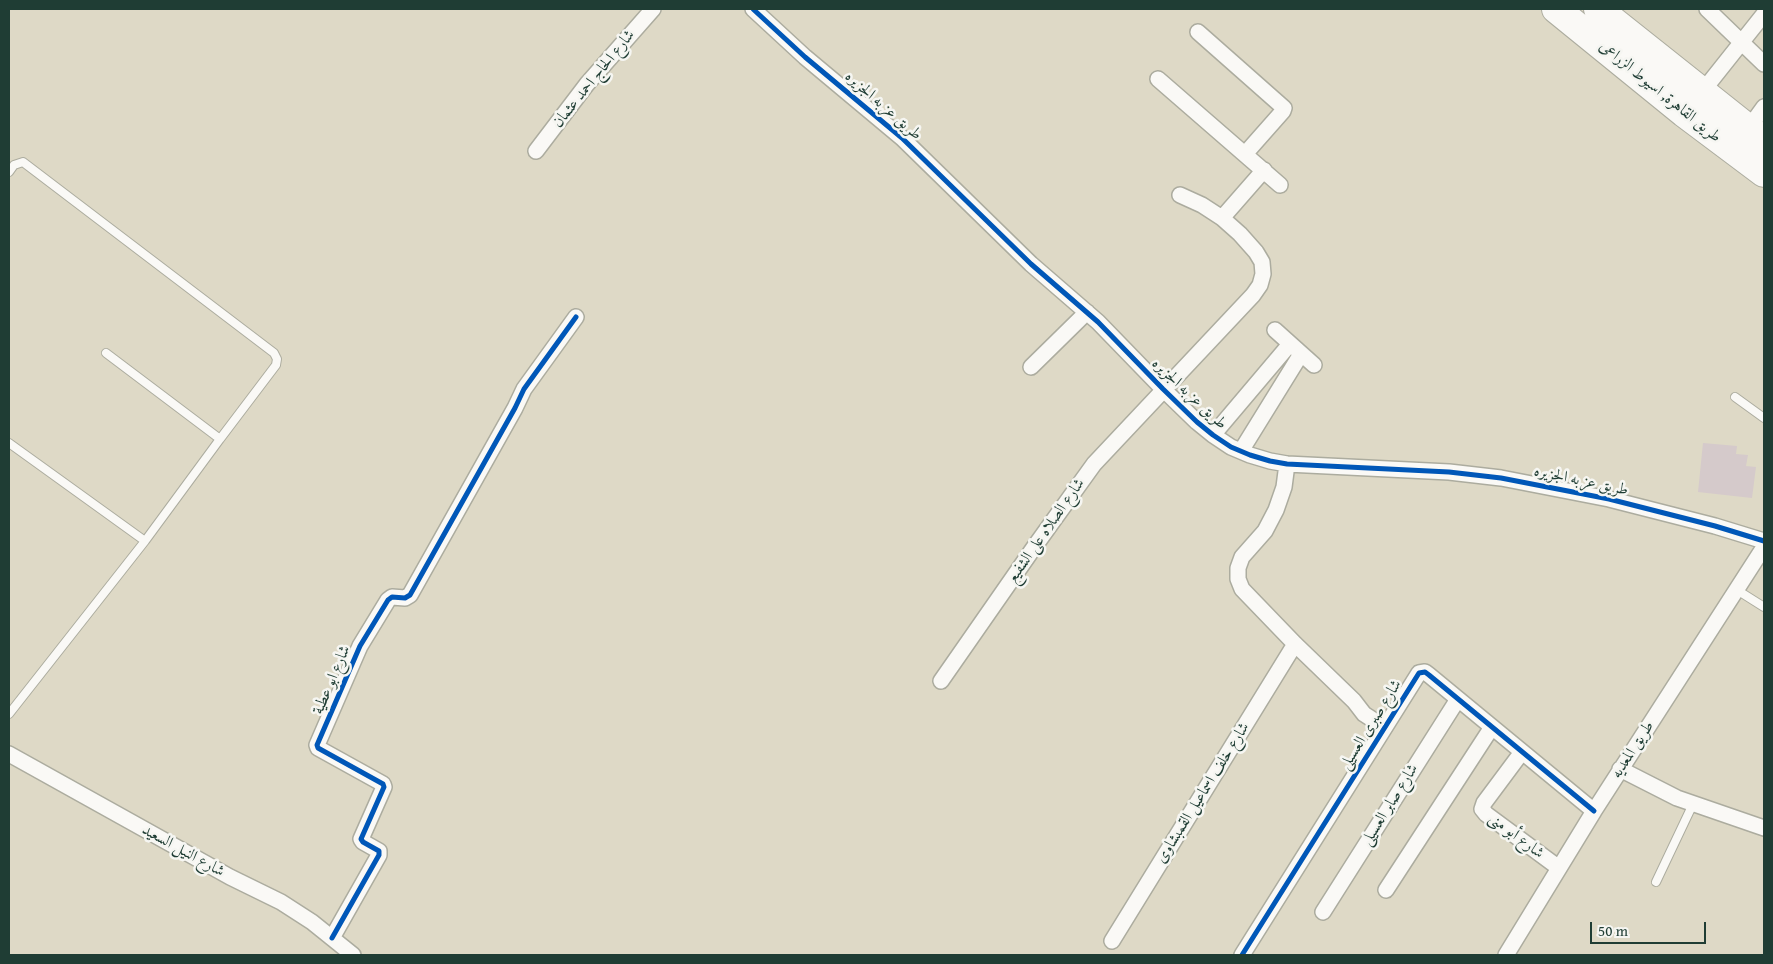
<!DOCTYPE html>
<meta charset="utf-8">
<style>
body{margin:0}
#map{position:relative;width:1773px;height:964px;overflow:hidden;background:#ded9c6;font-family:"Gentium Book Plus",serif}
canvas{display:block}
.frame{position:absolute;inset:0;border:10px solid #1f3d34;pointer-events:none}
.scale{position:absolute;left:1590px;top:922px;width:116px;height:22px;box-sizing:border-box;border:2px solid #1f3d34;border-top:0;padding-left:6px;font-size:15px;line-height:18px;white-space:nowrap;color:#1f3d34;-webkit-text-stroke:4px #f6f6f2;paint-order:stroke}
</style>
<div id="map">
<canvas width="1773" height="964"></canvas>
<div class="frame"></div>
<div class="scale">50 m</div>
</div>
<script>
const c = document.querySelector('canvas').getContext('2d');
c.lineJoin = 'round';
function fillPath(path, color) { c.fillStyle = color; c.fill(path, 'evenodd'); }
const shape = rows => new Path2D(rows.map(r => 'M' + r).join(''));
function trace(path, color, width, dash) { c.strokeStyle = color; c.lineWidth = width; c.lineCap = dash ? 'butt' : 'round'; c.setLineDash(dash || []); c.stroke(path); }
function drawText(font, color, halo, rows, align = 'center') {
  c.font = font + ' "Gentium Book Plus",Amiri,serif'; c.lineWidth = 5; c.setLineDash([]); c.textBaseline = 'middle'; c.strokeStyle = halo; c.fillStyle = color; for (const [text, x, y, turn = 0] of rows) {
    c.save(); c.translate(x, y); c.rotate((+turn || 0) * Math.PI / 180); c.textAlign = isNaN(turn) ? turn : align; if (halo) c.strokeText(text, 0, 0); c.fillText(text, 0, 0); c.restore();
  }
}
fillPath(shape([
 [1703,443,1737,446,1736,454,1748,455,1746,466,1756,467,1752,498,1698,492]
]), '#d5cacb');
const lane = shape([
 [9,172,14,165,23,162,274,353,277,359,276,365,220,439],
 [106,353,220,439,145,541],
 [1735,397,1764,418],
 [9,443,145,541,9,714],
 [1737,590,1764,607],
 [1656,882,1693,804]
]);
const street = shape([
 [753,9,805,57,902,138,1031,264,1098,322,1163,389,1197,422,1213,435,1231,447,1250,455,1270,461,1287,464,1449,472,1501,478,1609,499,1715,526,1764,541],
 [1707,9,1764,64],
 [1198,32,1284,108,1283,111,1245,154],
 [1158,79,1280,185],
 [1702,92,1764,14],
 [1748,129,1764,107],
 [536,151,587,84,653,9],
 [1222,218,1264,170],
 [1275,330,1314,365],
 [1031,367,1087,312],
 [1213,435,1290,344],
 [1241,451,1301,354],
 [1287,464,1284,487,1276,510,1265,531,1242,557,1238,568,1238,579,1242,589,1295,644,1354,701,1364,714,1384,727],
 [941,681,1035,546,1094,464,1253,295,1260,285,1263,274,1262,262,1256,252,1240,234,1222,218,1202,205,1180,195],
 [1522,752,1484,803,1482,809,1486,814,1559,868],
 [9,754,230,877,281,902,312,922,353,955],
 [1620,769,1677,798,1764,828],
 [1386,890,1492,727],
 [1323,912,1458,699],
 [332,938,379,855,379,851,363,842,361,839,384,787,383,784,318,748,317,745,360,646,388,600,392,597,405,598,410,595,515,408,524,389,576,317],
 [1112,941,1295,644],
 [1242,955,1419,673,1425,672,1429,675,1594,811],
 [1506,955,1594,811,1764,547]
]);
const highway = shape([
 [1556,9,1684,113,1764,173],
 [1598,9,1764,141]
]);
trace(lane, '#acac9f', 10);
trace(street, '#acac9f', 18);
trace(highway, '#acac9f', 30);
trace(lane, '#faf9f6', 8);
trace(street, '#faf9f6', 15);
trace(highway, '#faf9f6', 28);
trace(shape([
 [753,9,805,57,902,138,1031,264,1098,322,1163,389,1197,422,1213,435,1231,447,1250,455,1270,461,1287,464,1449,472,1501,478,1609,499,1715,526,1764,541],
 [332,938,379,855,379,851,363,842,361,839,384,787,383,784,318,748,317,745,360,646,388,600,392,597,405,598,410,595,515,408,524,389,576,317],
 [1242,955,1419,673,1425,672,1429,675,1594,811]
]), '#0057b8', 5);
drawText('16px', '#1f3d34', '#f6f6f2', [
 ["شارع الحاج احمد عثمان",594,79,-51],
 ["طريق القاهرة, اسيوط الزراعى",1660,92,39],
 ["طريق عزبه الجزيره",883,106,41],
 ["طريق عزبه الجزيره",1189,394,43],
 ["طريق عزبه الجزيره",1581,481,12],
 ["شارع الصلاه على الشفيع",1046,531,-55],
 ["شارع ابو عطية",332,680,-67],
 ["شارع صبرى العسيلى",1371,725,-58],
 ["طريق المعديه",1633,750,-57],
 ["شارع خلف اسماعيل القمبشاوى",1203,793,-58],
 ["شارع صابر العسيلى",1390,805,-58],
 ["شارع أبو منى",1516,836,37],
 ["شارع النيل السعيد",183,851,29]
]);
</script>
